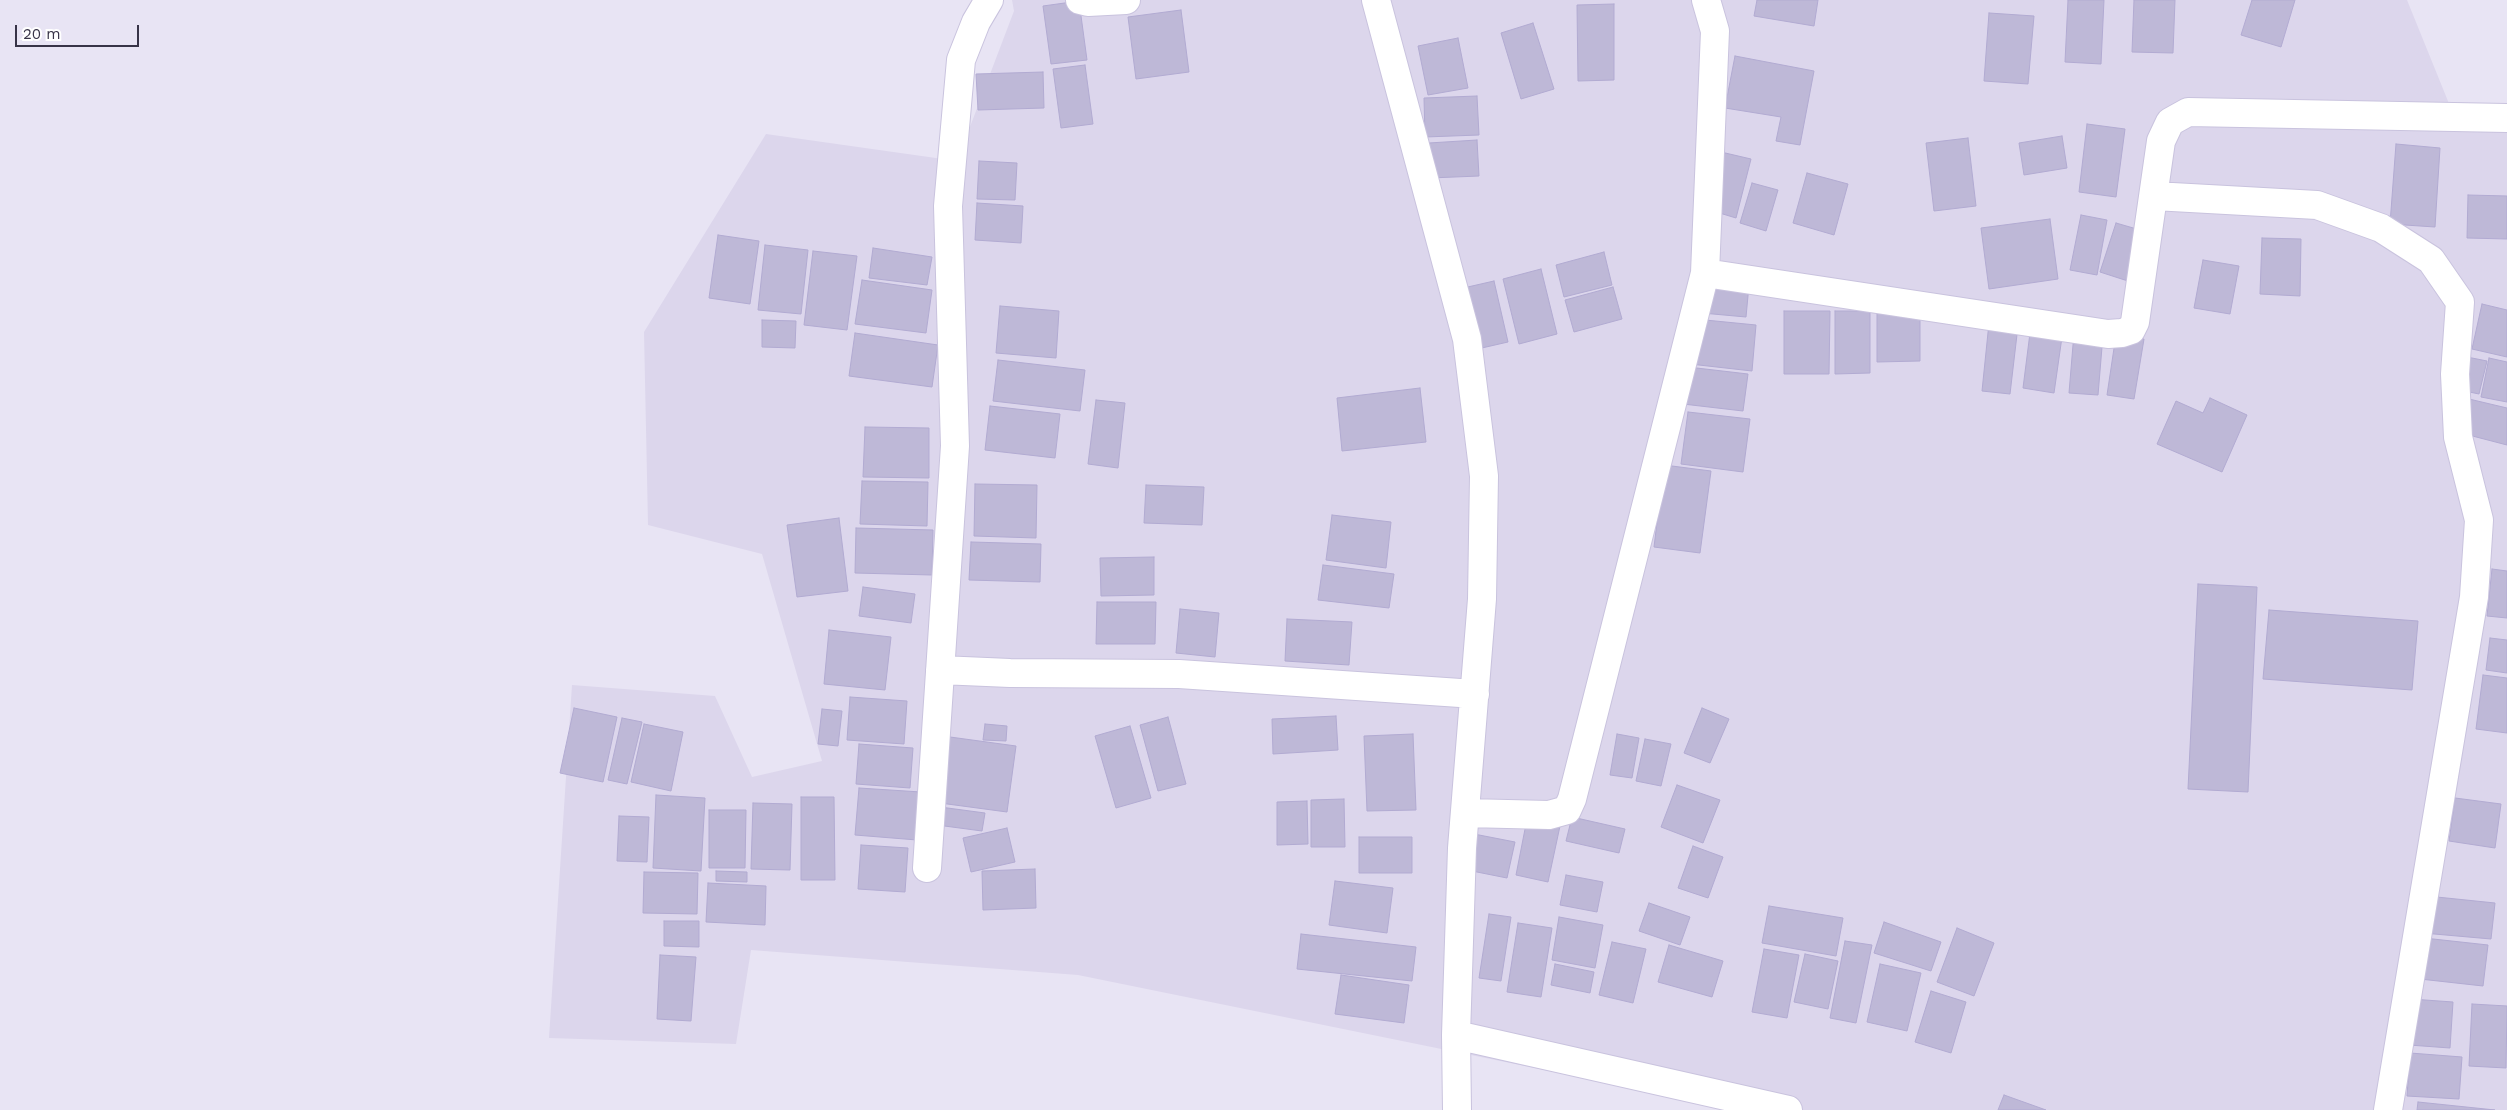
<!DOCTYPE html>
<style>
body{margin:0}
#map{position:relative;width:2507px;height:1110px;overflow:hidden;background:#e8e4f4;font-family:"Work Sans",sans-serif}
canvas{display:block}
.scale{position:absolute;left:15px;top:25px;width:124px;height:22px;box-sizing:border-box;border:2px solid #373347;border-top:0;padding-left:6px;font-size:15px;line-height:18px;white-space:nowrap;color:#373347;-webkit-text-stroke:4px #fff;paint-order:stroke}
</style>
<div id="map">
<canvas width="2507" height="1110"></canvas>
<div class="scale">20 m</div>
</div>
<script>
const c = document.querySelector('canvas').getContext('2d');
c.lineJoin = 'round';
function fillPath(path, color) { c.fillStyle = color; c.fill(path, 'evenodd'); }
const shape = rows => new Path2D(rows.map(r => 'M' + r).join(''));
function trace(path, color, width, dash) { c.strokeStyle = color; c.lineWidth = width; c.lineCap = dash ? 'butt' : 'round'; c.setLineDash(dash || []); c.stroke(path); }
fillPath(shape([
 [1012,0,2407,0,2452,111,2507,119,2507,1110,1741,1110,1078,975,751,950,736,1044,549,1038,572,685,715,696,752,777,822,761,762,554,648,525,644,332,766,134,957,161,1014,11]
]), '#dcd6ec');
const building = shape([
 [1757,0,1818,0,1814,26,1754,16,1757,0],
 [2068,0,2104,0,2101,64,2065,62,2068,0],
 [2134,0,2175,0,2173,53,2132,52,2134,0],
 [2252,0,2295,0,2281,47,2241,35,2252,0],
 [1079,1,1087,60,1051,64,1043,6,1079,1],
 [1614,4,1614,80,1578,81,1577,5,1614,4],
 [1181,10,1189,72,1136,79,1128,17,1181,10],
 [1989,13,2034,16,2028,84,1984,81,1989,13],
 [1533,23,1554,89,1521,99,1501,33,1533,23],
 [1458,38,1468,88,1428,95,1418,46,1458,38],
 [1735,56,1814,71,1800,145,1776,141,1781,117,1725,108,1735,56],
 [1085,65,1093,124,1061,128,1053,69,1085,65],
 [1043,72,1044,108,978,110,976,74,1043,72],
 [1477,96,1479,135,1425,137,1424,98,1477,96],
 [2087,124,2125,129,2116,197,2079,192,2087,124],
 [2062,136,2067,168,2024,175,2019,143,2062,136],
 [1968,138,1976,206,1934,211,1926,143,1968,138],
 [1477,140,1479,176,1430,178,1429,143,1477,140],
 [2396,144,2440,148,2435,227,2390,224,2396,144],
 [1721,152,1751,159,1736,218,1713,211,1721,152],
 [979,161,1017,163,1015,200,977,199,979,161],
 [1807,173,1848,184,1834,235,1793,223,1807,173],
 [1752,183,1778,190,1766,231,1740,223,1752,183],
 [2468,195,2507,196,2507,239,2467,238,2468,195],
 [977,203,1023,206,1021,243,975,240,977,203],
 [2081,215,2107,220,2097,275,2070,270,2081,215],
 [2050,219,2058,279,1989,289,1981,228,2050,219],
 [2116,223,2147,232,2131,282,2100,272,2116,223],
 [718,235,759,241,750,304,709,298,718,235],
 [2262,238,2301,239,2300,296,2260,294,2262,238],
 [765,245,808,250,801,314,758,310,765,245],
 [873,248,932,257,927,285,869,278,873,248],
 [813,251,857,256,847,330,804,325,813,251],
 [1604,252,1612,285,1564,297,1556,265,1604,252],
 [2203,260,2239,266,2230,314,2194,308,2203,260],
 [1541,269,1557,334,1519,344,1503,279,1541,269],
 [862,280,932,290,926,333,855,324,862,280],
 [1494,281,1508,342,1473,350,1459,289,1494,281],
 [1705,281,1749,285,1746,317,1702,313,1705,281],
 [1613,287,1622,319,1574,332,1565,300,1613,287],
 [2482,304,2507,310,2507,357,2472,349,2482,304],
 [1000,306,1059,311,1056,358,996,353,1000,306],
 [1877,310,1920,311,1920,361,1877,362,1877,310],
 [1784,311,1830,311,1829,374,1784,374,1784,311],
 [1835,311,1870,311,1870,373,1835,374,1835,311],
 [1695,319,1756,325,1752,371,1690,364,1695,319],
 [762,320,796,321,795,348,762,347,762,320],
 [1989,323,2018,326,2010,394,1982,391,1989,323],
 [855,333,938,345,932,387,849,376,855,333],
 [2030,333,2062,337,2054,393,2023,388,2030,333],
 [2074,333,2103,335,2098,395,2069,393,2074,333],
 [2116,335,2144,339,2134,399,2107,395,2116,335],
 [2467,357,2487,361,2479,394,2460,390,2467,357],
 [2489,358,2507,362,2507,402,2481,397,2489,358],
 [998,360,1085,370,1080,411,993,401,998,360],
 [1688,367,1748,374,1743,411,1683,404,1688,367],
 [1420,388,1426,442,1342,451,1337,398,1420,388],
 [2210,398,2247,415,2222,472,2157,444,2176,401,2203,413,2210,398],
 [2469,399,2507,408,2507,445,2461,433,2469,399],
 [1096,400,1125,403,1118,468,1088,464,1096,400],
 [990,406,1060,414,1055,458,985,450,990,406],
 [1688,412,1750,419,1743,472,1681,464,1688,412],
 [865,427,929,428,929,478,863,477,865,427],
 [1664,465,1711,471,1700,553,1654,547,1664,465],
 [862,481,928,482,927,526,860,524,862,481],
 [975,484,1037,485,1036,538,974,536,975,484],
 [1146,485,1204,487,1202,525,1144,523,1146,485],
 [1332,515,1391,522,1386,568,1326,560,1332,515],
 [839,518,848,591,797,597,787,525,839,518],
 [856,528,933,530,932,575,855,573,856,528],
 [971,542,1041,544,1040,582,969,580,971,542],
 [1154,557,1154,595,1101,596,1100,558,1154,557],
 [1323,565,1394,574,1389,608,1318,600,1323,565],
 [2492,569,2507,571,2507,618,2487,616,2492,569],
 [2198,584,2257,587,2248,792,2188,789,2198,584],
 [863,587,915,594,911,623,859,616,863,587],
 [1097,602,1156,602,1155,644,1096,644,1097,602],
 [1180,609,1219,613,1215,657,1176,653,1180,609],
 [2269,610,2418,621,2412,690,2263,679,2269,610],
 [1287,619,1352,622,1349,665,1285,661,1287,619],
 [829,630,891,637,885,690,824,684,829,630],
 [2490,638,2507,640,2507,673,2486,670,2490,638],
 [2483,675,2507,678,2507,733,2476,729,2483,675],
 [850,697,907,701,904,744,847,740,850,697],
 [574,708,617,717,603,782,560,773,574,708],
 [1702,708,1729,719,1710,763,1684,753,1702,708],
 [822,709,842,711,838,746,818,744,822,709],
 [1336,716,1338,750,1273,754,1272,719,1336,716],
 [1168,717,1186,784,1158,791,1140,725,1168,717],
 [622,718,642,722,627,784,608,780,622,718],
 [644,724,683,732,671,791,631,782,644,724],
 [985,724,1007,726,1006,741,983,740,985,724],
 [1130,726,1151,798,1116,808,1095,736,1130,726],
 [1413,734,1416,810,1367,811,1364,736,1413,734],
 [1617,734,1639,738,1632,778,1610,775,1617,734],
 [950,737,1016,746,1007,812,940,803,950,737],
 [1645,739,1671,744,1661,786,1636,781,1645,739],
 [859,744,913,748,910,788,856,784,859,744],
 [1677,785,1720,800,1703,843,1661,827,1677,785],
 [859,788,921,792,917,840,855,835,859,788],
 [656,795,705,798,701,871,653,868,656,795],
 [801,797,834,797,835,880,801,880,801,797],
 [2455,798,2501,804,2495,848,2449,841,2455,798],
 [1344,799,1345,847,1311,847,1311,800,1344,799],
 [1307,801,1308,844,1277,845,1277,802,1307,801],
 [753,803,792,804,790,870,751,869,753,803],
 [940,807,985,813,982,831,937,825,940,807],
 [709,810,746,810,745,868,709,868,709,810],
 [619,816,649,817,647,862,617,861,619,816],
 [1572,817,1625,829,1619,853,1566,841,1572,817],
 [1527,819,1560,826,1548,882,1516,875,1527,819],
 [1007,828,1015,862,971,872,963,838,1007,828],
 [1474,834,1515,842,1507,878,1467,870,1474,834],
 [1359,837,1412,837,1412,873,1359,873,1359,837],
 [861,845,908,848,905,892,858,889,861,845],
 [1693,846,1723,857,1708,898,1678,888,1693,846],
 [1035,869,1036,908,983,910,982,871,1035,869],
 [716,871,747,872,747,882,716,881,716,871],
 [644,872,698,873,697,914,643,913,644,872],
 [1566,875,1603,882,1597,912,1560,905,1566,875],
 [1335,881,1393,888,1387,933,1329,925,1335,881],
 [708,883,766,886,765,925,706,922,708,883],
 [2427,896,2495,903,2491,939,2423,933,2427,896],
 [1649,903,1690,917,1680,945,1639,931,1649,903],
 [1769,906,1843,918,1836,956,1762,943,1769,906],
 [1489,914,1511,917,1501,981,1479,978,1489,914],
 [1559,917,1603,925,1595,968,1552,960,1559,917],
 [664,921,699,921,699,947,664,946,664,921],
 [1884,922,1941,942,1931,971,1874,953,1884,922],
 [1518,923,1552,928,1541,997,1507,992,1518,923],
 [1957,928,1994,943,1974,996,1937,982,1957,928],
 [1301,934,1416,947,1412,981,1297,969,1301,934],
 [2424,938,2488,945,2483,986,2420,979,2424,938],
 [1845,941,1872,945,1856,1023,1830,1018,1845,941],
 [1612,942,1646,949,1633,1003,1599,995,1612,942],
 [1669,945,1723,961,1712,997,1658,982,1669,945],
 [1764,949,1799,955,1787,1018,1752,1012,1764,949],
 [1805,954,1838,961,1828,1009,1794,1002,1805,954],
 [660,955,696,957,691,1021,657,1019,660,955],
 [1555,964,1594,972,1590,993,1551,985,1555,964],
 [1880,964,1921,973,1907,1031,1867,1022,1880,964],
 [1341,975,1409,985,1404,1023,1335,1014,1341,975],
 [1931,991,1966,1002,1951,1053,1915,1042,1931,991],
 [2411,999,2453,1002,2450,1048,2409,1045,2411,999],
 [2472,1004,2507,1006,2506,1068,2469,1066,2472,1004],
 [2410,1053,2462,1057,2459,1099,2407,1096,2410,1053],
 [2004,1095,2046,1110,1998,1110,2004,1095],
 [2418,1102,2495,1110,2417,1110,2418,1102]
]);
fillPath(building, '#beb8d7');
trace(building, '#b2abd2', 1);
const street = shape([
 [1080,0,1088,2,1126,0],
 [1376,0,1467,339,1484,476,1482,599,1462,848,1456,1035,1457,1110],
 [2154,196,2317,205,2381,228,2431,260,2460,302,2455,374,2458,437,2479,520,2474,597,2388,1110],
 [1705,273,2108,334,2122,333,2131,330,2135,322,2161,141,2170,122,2188,112,2507,118],
 [940,670,1010,673,1179,674,1475,694],
 [1466,813,1549,815,1567,810,1572,799,1705,273,1715,31,1706,0],
 [927,868,955,446,948,206,961,60,976,22,989,0],
 [1456,1035,1788,1110]
]);
trace(street, '#c9c3de', 30);
trace(street, '#fff', 28);
</script>
